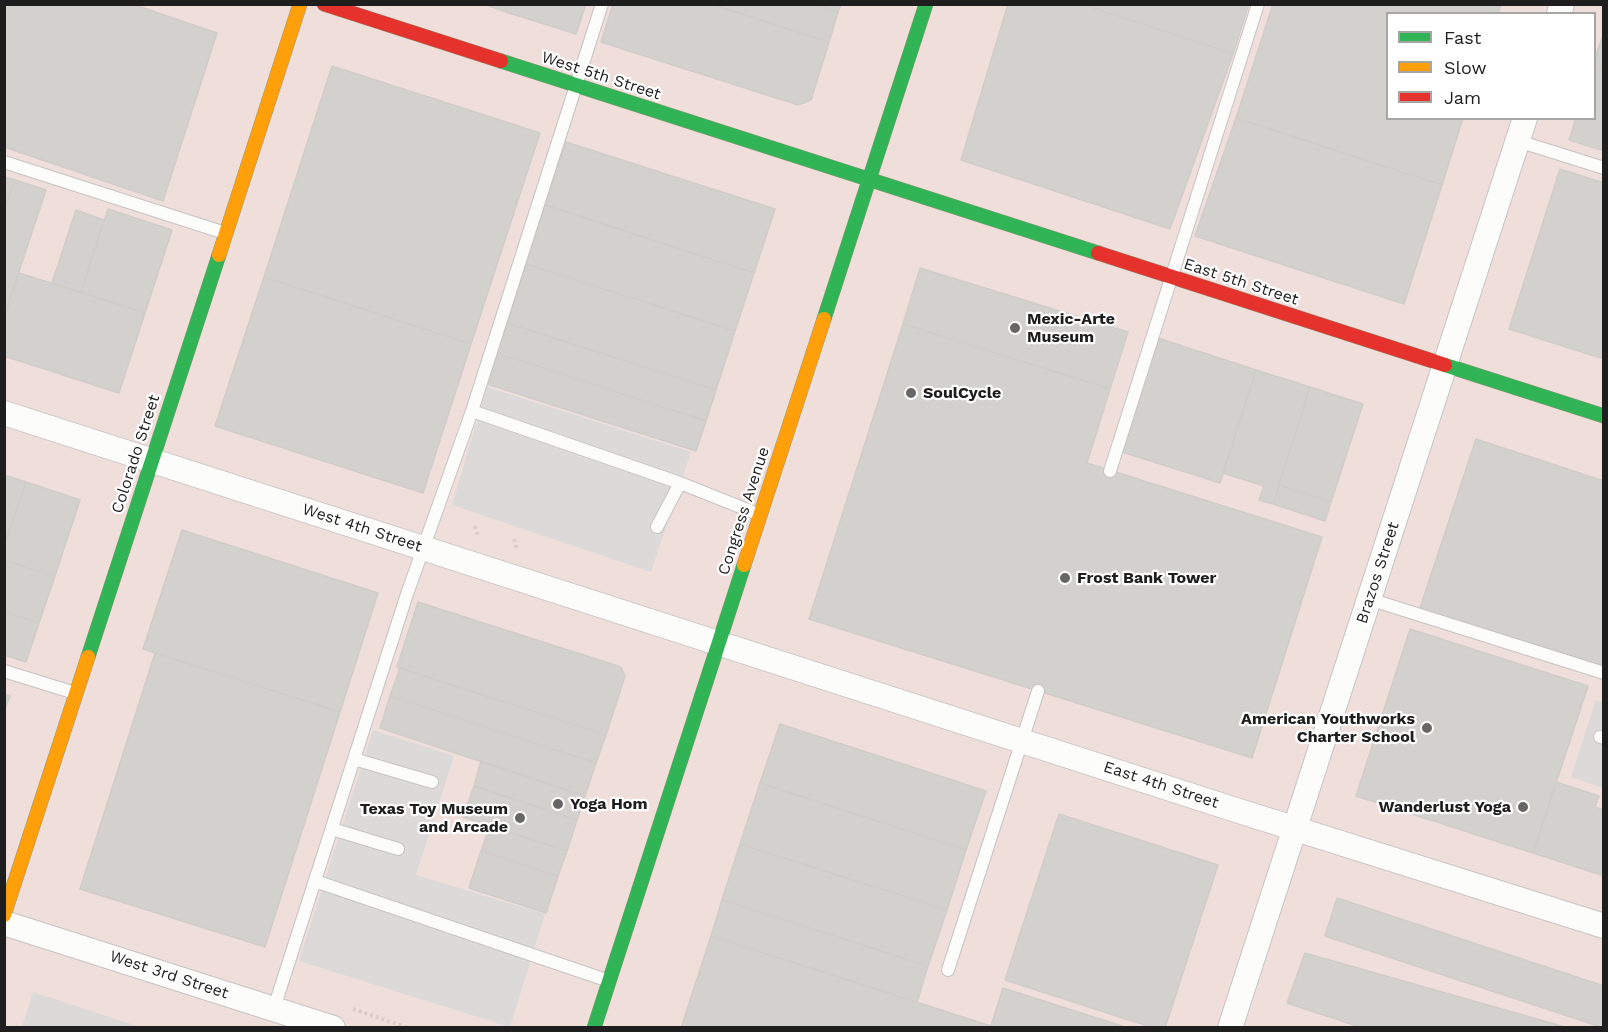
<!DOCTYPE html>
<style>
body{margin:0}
#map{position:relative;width:1608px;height:1032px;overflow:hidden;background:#edebe7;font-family:"Work Sans",sans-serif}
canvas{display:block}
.frame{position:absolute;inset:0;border:6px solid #1e1e1e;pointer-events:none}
.legend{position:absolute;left:1386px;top:12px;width:210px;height:108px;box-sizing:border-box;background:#fff;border:2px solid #a5a5a5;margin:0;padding:8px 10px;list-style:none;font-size:18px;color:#1e1e1e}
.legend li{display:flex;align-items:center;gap:12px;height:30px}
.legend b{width:30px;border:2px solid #a5a5a5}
</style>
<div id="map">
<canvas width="1608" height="1032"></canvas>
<div class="frame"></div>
<ul class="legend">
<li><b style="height:8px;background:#30b455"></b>Fast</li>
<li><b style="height:8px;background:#ff9f0a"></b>Slow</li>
<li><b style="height:8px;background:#e5322d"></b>Jam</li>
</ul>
</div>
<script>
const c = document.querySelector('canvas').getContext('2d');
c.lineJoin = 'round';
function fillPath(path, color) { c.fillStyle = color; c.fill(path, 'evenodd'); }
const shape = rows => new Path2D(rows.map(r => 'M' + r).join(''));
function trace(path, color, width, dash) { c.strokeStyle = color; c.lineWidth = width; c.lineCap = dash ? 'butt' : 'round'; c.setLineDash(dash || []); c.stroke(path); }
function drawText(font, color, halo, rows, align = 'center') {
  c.font = font + ' "Work Sans",sans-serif'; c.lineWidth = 4.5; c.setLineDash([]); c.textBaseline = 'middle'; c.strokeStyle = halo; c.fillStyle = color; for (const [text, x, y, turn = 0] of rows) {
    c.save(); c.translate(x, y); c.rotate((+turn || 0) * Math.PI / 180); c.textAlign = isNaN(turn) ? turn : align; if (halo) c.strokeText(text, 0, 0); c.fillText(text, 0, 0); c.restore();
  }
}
fillPath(shape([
 [5,5,1603,5,1603,1027,5,1027],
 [1388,14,1594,14,1594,118,1388,118]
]), '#f0dedb');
fillPath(shape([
 [487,387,691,452,651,572,452,505],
 [1596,700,1603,702,1603,788,1571,777],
 [373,730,454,756,416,875,545,914,510,1027,299,961],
 [33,992,140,1027,22,1027]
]), '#dbdad8');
const building = shape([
 [4,4,132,4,217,33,163,201,4,147,4,4],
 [484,4,508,4,506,12,484,4],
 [508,4,586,4,576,34,506,12,508,4],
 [613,4,711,4,829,42,811,100,798,105,601,42,613,4],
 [711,4,814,4,838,12,829,42,711,4],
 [814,4,841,4,838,12,814,4],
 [1008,4,1082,4,1233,54,1170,229,961,160,1008,4],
 [1082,4,1249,4,1233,54,1082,4],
 [1273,4,1501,4,1498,14,1388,14,1388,118,1463,118,1442,185,1236,118,1273,4],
 [1604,33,1604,72,1594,69,1594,60,1604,33],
 [332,66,540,133,471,344,264,277,332,66],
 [1594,69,1604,72,1604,151,1569,140,1576,118,1594,118,1594,69],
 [1236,118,1442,185,1404,304,1195,236,1236,118],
 [566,142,775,209,754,273,545,205,566,142],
 [1560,169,1604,183,1604,359,1509,329,1560,169],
 [4,177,15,180,4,211,4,177],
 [15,180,46,190,4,317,4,211,15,180],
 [545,205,754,273,735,331,526,264,545,205],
 [108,209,172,230,145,313,81,292,108,209],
 [76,210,104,220,81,292,52,283,76,210],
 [526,264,735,331,716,390,507,323,526,264],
 [920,268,1128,332,1110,389,903,324,920,268],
 [19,273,145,313,119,393,4,356,4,318,19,273],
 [264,277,471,344,423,493,215,426,264,277],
 [507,323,716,390,706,421,497,353,507,323],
 [903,324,1110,389,1087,463,1322,537,1252,758,809,619,903,324],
 [1158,338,1256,370,1220,483,1122,452,1158,338],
 [497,353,706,421,696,451,487,384,497,353],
 [1256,370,1310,387,1273,504,1259,500,1264,486,1223,473,1256,370],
 [1310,387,1363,404,1331,502,1279,485,1310,387],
 [1476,439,1604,481,1604,666,1420,608,1476,439],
 [4,475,26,482,4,546,4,475],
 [26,482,80,500,55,576,4,560,4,546,26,482],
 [1279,485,1331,502,1325,521,1273,504,1279,485],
 [182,530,378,593,340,712,143,649,182,530],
 [4,560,55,576,39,623,4,612,4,560],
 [418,602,621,667,625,676,606,735,397,667,418,602],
 [4,612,39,623,26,662,4,655,4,612],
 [1410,629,1588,686,1533,853,1356,796,1410,629],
 [155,653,340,712,265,947,80,889,155,653],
 [400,668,606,735,596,763,390,696,400,668],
 [4,694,10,696,4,712,4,694],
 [390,696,596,763,585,796,380,728,390,696],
 [780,724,986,791,966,850,760,783,780,724],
 [481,761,585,796,577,820,474,786,481,761],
 [1556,782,1599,796,1595,807,1604,810,1604,876,1533,853,1556,782],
 [760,783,966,850,947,910,740,844,760,783],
 [474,786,577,820,567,851,463,817,474,786],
 [1059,814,1218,865,1165,1028,1154,1028,1005,980,1059,814],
 [490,826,567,851,558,876,481,851,490,826],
 [740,844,947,910,928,966,722,900,740,844],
 [481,851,558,876,546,913,469,888,481,851],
 [1337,898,1604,986,1604,1028,1325,936,1337,898],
 [722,900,928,966,917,1002,711,936,722,900],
 [711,936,991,1026,1003,988,1128,1028,681,1028,711,936],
 [1305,953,1565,1027,1363,1028,1287,1003,1305,953]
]);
fillPath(building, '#d3d1ce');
trace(building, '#d0cdc8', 1.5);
const lane = shape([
 [1518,141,1604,168],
 [4,162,225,233],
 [472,411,680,483,758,514],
 [1110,471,1258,4],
 [657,527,680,483],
 [1369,599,1604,673],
 [4,671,75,693],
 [1600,737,1604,738],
 [354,759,432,782],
 [332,829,398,849],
 [315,881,609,981],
 [948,970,1038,691],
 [274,1008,407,594,472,411,602,4]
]);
const street = shape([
 [1559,14,1562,4],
 [4,413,1239,811,1604,926],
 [4,923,333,1028],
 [1230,1028,1525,118]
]);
const fast = shape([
 [501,61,1098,253],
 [824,319,926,4],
 [1445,365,1604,416],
 [88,657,219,255],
 [594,1028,744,565]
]);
const slow = shape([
 [219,255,300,4],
 [744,565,824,319],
 [4,915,88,657]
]);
const jam = shape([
 [324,4,501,61],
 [1098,253,1445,365]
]);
trace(lane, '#c5c4c3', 14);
trace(street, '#c5c4c3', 26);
trace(fast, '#95977e', 15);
trace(slow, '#95977e', 15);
trace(jam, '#95977e', 15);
trace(shape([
 [475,526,478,537],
 [514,539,517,550],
 [353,1009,409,1028]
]), '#dbccca', 4, [3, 3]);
trace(lane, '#fcfcfb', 12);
trace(street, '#fcfcfb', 24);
trace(fast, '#30b455', 14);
trace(slow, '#ff9f0a', 14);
trace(jam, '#e5322d', 14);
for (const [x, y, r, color] of [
 [1015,328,6,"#666664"],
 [911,393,6,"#666664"],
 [1065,578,6,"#666664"],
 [1427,728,6,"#666664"],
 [558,804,6,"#666664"],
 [1523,807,6,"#666664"],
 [520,818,6,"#666664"]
]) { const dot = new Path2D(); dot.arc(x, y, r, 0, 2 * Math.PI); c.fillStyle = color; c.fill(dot); trace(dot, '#fff', 2); }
drawText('16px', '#1e1e1e', '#fff', [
 ["West 5th Street",601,76,18],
 ["East 5th Street",1241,282,18],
 ["Colorado Street",136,454,-72],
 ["Congress Avenue",744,511,-72],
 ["West 4th Street",362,528,18],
 ["Brazos Street",1378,573,-72],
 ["East 4th Street",1161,785,18],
 ["West 3rd Street",169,975,18]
]);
drawText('bold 16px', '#1e1e1e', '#fff', [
 ["Mexic-Arte",1027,319],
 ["Museum",1027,337],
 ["SoulCycle",923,393],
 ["Frost Bank Tower",1077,578],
 ["American Youthworks",1415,719,"right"],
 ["Charter School",1415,737,"right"],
 ["Yoga Hom",570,804],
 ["Wanderlust Yoga",1511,807,"right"],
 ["Texas Toy Museum",508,809,"right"],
 ["and Arcade",508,827,"right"]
], 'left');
</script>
